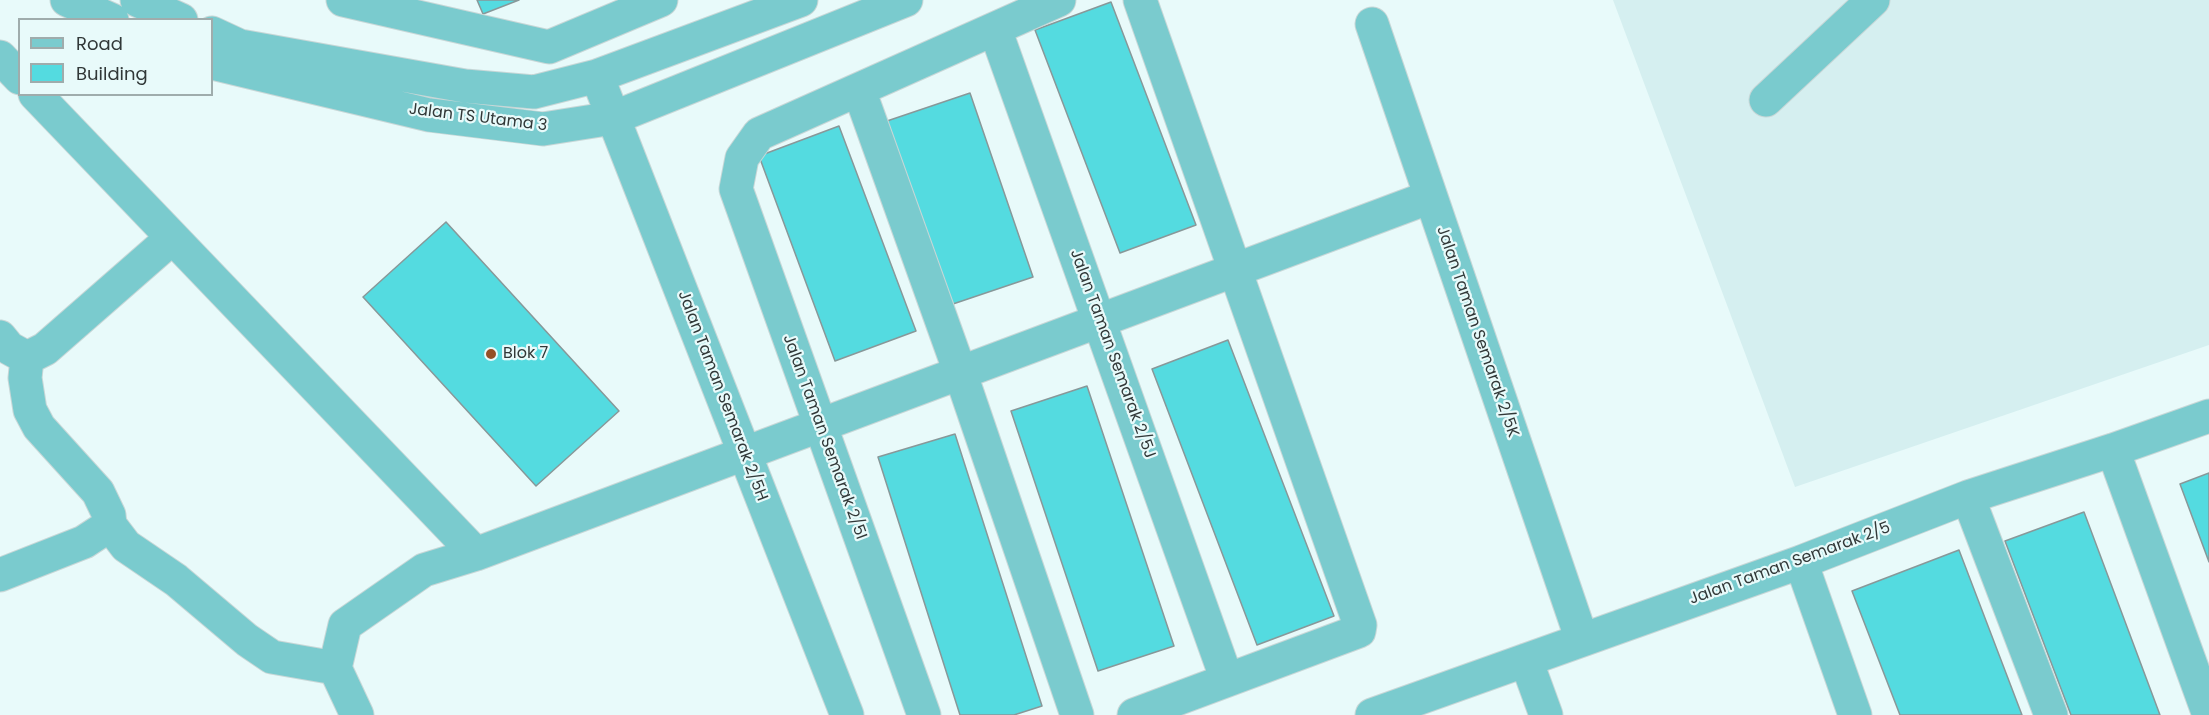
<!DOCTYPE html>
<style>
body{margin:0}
#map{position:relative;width:2209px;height:715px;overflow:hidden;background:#e8fafa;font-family:Poppins,sans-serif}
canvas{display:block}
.legend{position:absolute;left:18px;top:18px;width:195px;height:78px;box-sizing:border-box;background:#e8fafa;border:2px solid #9facac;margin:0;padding:8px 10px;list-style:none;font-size:18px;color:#313838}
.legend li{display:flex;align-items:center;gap:12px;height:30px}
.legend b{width:30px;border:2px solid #9facac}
</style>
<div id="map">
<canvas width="2209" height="715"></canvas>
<ul class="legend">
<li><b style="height:8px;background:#7acbce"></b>Road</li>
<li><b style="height:16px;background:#54dbe0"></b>Building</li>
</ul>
</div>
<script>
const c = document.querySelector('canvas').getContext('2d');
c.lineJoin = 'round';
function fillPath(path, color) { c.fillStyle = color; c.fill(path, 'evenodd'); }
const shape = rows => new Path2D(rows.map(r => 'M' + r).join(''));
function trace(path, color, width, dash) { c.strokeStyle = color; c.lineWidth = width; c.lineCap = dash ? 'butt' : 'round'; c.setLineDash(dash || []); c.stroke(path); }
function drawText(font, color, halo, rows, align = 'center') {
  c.font = font + ' Poppins,sans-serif'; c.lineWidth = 4.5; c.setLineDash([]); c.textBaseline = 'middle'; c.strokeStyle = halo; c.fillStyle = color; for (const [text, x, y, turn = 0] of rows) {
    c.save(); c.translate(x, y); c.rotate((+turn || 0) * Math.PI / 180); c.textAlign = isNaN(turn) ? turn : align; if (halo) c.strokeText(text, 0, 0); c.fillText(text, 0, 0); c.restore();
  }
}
fillPath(shape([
 [1613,0,2209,0,2209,345,1795,487]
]), '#d5eff0');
const building = shape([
 [477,0,519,0,483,14,477,0],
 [1111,2,1196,225,1120,253,1035,30,1111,2],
 [970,93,1033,277,950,305,887,121,970,93],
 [839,126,916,331,835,361,759,156,839,126],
 [446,222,619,411,536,486,363,297,446,222],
 [1228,340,1334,616,1257,645,1152,369,1228,340],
 [1087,386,1174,646,1098,671,1011,411,1087,386],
 [955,434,1042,706,1014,715,960,715,878,457,955,434],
 [2209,473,2209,562,2180,484,2209,473],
 [2084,512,2160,715,2071,715,2005,541,2084,512],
 [1959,550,2022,715,1900,715,1852,591,1959,550]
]);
fillPath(building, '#54dbe0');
trace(building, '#889899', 1.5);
const minor = shape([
 [67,0,112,20],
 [137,0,181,20],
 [343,0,549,47,661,0],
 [1372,24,1582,640],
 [995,29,1227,680],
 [212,33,240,46,465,86,534,92,597,76,801,0],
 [0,57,20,78],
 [212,63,429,115,543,129,613,118,906,0],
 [597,76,847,715],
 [859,90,960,372,1077,715],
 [35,94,476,554],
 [1766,100,1873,0],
 [0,337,9,348,27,358],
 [27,358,45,349,172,238],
 [2113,450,2209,715],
 [1968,497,2051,715],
 [110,525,126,546,176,580,247,640,272,657,335,668],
 [1801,562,1855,715],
 [0,575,84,542,110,525,109,515,98,492,39,427,30,410,25,378,27,358],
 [1526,660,1546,715],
 [357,715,335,668,345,625,424,570,476,554,1430,197],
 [924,715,736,189,742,158,759,134,1059,0],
 [1134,715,1359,631,1360,625,1140,0],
 [1372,715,1801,562,1968,497,2113,450,2209,416]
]);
trace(minor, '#c7d7d7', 35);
trace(minor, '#7acbce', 33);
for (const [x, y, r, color] of [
 [491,354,6,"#954f26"]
]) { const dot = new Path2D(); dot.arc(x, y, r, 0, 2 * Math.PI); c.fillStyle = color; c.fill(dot); trace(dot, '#e8fafa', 2); }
drawText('16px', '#313838', '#e8fafa', [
 ["Jalan TS Utama 3",478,118,7],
 ["Jalan Taman Semarak 2/5K",1477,332,71],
 ["Jalan Taman Semarak 2/5J",1112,354,70],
 ["Jalan Taman Semarak 2/5H",722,396,69],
 ["Jalan Taman Semarak 2/5I",824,437,70],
 ["Jalan Taman Semarak 2/5",1790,564,-20]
]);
drawText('16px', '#313838', '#e8fafa', [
 ["Blok 7",503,354]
], 'left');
</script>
